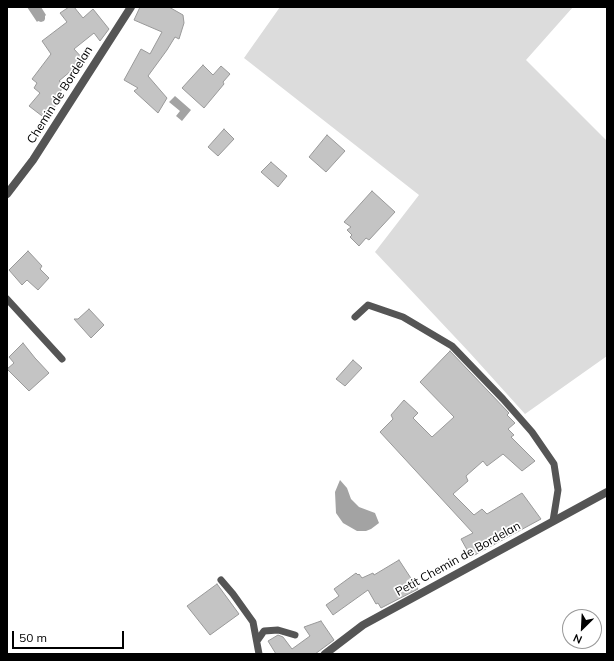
<!DOCTYPE html>
<style>
body{margin:0}
#map{position:relative;width:614px;height:661px;overflow:hidden;background:#fff;font-family:Mulish,sans-serif}
canvas{display:block}
.frame{position:absolute;inset:0;border:8px solid #000;pointer-events:none}
.north{position:absolute;left:562px;top:609px;width:40px;height:40px;box-sizing:border-box;background:#fff;border:1px solid #999;border-radius:50%;rotate:204deg;font-size:11px;font-weight:700;line-height:16px;text-align:center;color:#000}
.north::after{content:'';display:block;margin:auto;width:14px;height:18px;background:#000;clip-path:polygon(50% 0,100% 100%,50% 72%,0 100%)}
.scale{position:absolute;left:12px;top:631px;width:112px;height:18px;box-sizing:border-box;border:2px solid #000;border-top:0;padding-left:5px;font-size:12px;line-height:14px;white-space:nowrap;color:#000;-webkit-text-stroke:3px #fff;paint-order:stroke}
</style>
<div id="map">
<canvas width="614" height="661"></canvas>
<div class="frame"></div>
<div class="north">N</div>
<div class="scale">50 m</div>
</div>
<script>
const c = document.querySelector('canvas').getContext('2d');
c.lineJoin = 'round';
function fillPath(path, color) { c.fillStyle = color; c.fill(path, 'evenodd'); }
const shape = rows => new Path2D(rows.map(r => 'M' + r).join(''));
function trace(path, color, width, dash) { c.strokeStyle = color; c.lineWidth = width; c.lineCap = dash ? 'butt' : 'round'; c.setLineDash(dash || []); c.stroke(path); }
function drawText(font, color, halo, rows, align = 'center') {
  c.font = font + ' Mulish,sans-serif'; c.lineWidth = 3.5; c.setLineDash([]); c.textBaseline = 'middle'; c.strokeStyle = halo; c.fillStyle = color; for (const [text, x, y, turn = 0] of rows) {
    c.save(); c.translate(x, y); c.rotate((+turn || 0) * Math.PI / 180); c.textAlign = isNaN(turn) ? turn : align; if (halo) c.strokeText(text, 0, 0); c.fillText(text, 0, 0); c.restore();
  }
}
fillPath(shape([
 [280,7,573,7,526,60,607,141,607,356,525,414,469,352,375,252,419,195,244,58]
]), '#dcdcdc');
fillPath(shape([
 [27,7,41,7,46,15,45,16,45,19,44,21,41,22,38,21,37,22],
 [175,96,191,110,182,121,176,116,180,111,169,102],
 [340,480,347,488,351,499,359,507,375,513,379,523,371,529,366,531,357,531,343,523,336,513,335,492]
]), '#a3a3a3');
const building = shape([
 [69,7,74,7,83,18,93,9,109,29,100,41,94,33,74,49,84,60,59,81,65,85,52,102,56,105,46,119,29,106,40,93,34,88,37,83,32,79,51,54,42,41,67,22,60,13,69,7],
 [140,7,169,7,183,15,184,23,179,39,175,37,167,50,148,76,167,98,158,113,134,91,138,88,124,80,141,49,150,54,162,32,134,20,140,7],
 [203,65,213,75,221,66,230,74,223,82,224,84,204,108,182,88,203,65],
 [224,129,234,139,218,156,208,147,224,129],
 [327,135,345,151,326,172,309,157,327,135],
 [271,162,287,176,278,187,261,172,271,162],
 [372,191,395,212,369,240,366,238,359,246,350,237,352,235,347,230,351,227,344,222,372,191],
 [28,251,42,266,40,269,49,278,38,290,27,280,22,285,9,270,28,251],
 [89,309,104,325,91,338,74,319,78,319,89,309],
 [23,343,35,358,49,373,29,391,7,369,14,363,9,357,23,343],
 [450,351,509,413,507,415,515,423,508,429,514,435,511,437,535,461,522,471,503,454,487,466,483,461,466,476,468,481,453,494,474,515,482,509,487,514,522,493,541,519,471,557,461,539,473,533,380,432,393,419,391,415,404,400,418,413,413,418,432,437,454,417,420,382,450,351],
 [353,360,362,368,345,386,336,379,353,360],
 [399,560,418,589,381,608,378,603,376,604,368,590,333,615,326,605,339,596,334,589,356,573,358,575,359,574,362,578,373,573,374,575,399,560],
 [217,584,239,614,210,635,187,606,217,584],
 [321,621,334,640,315,654,276,654,268,641,278,635,283,637,292,649,310,636,304,627,321,621]
]);
fillPath(building, '#c4c4c4');
trace(building, '#999', 1);
trace(shape([
 [7,299,62,359],
 [355,317,368,305,403,317,452,346,503,399,532,432,554,464,558,490,553,521],
 [221,580,233,594,253,622,259,654],
 [257,641,264,631,278,630,295,635]
]), '#555', 7);
trace(shape([
 [7,194,33,160,131,7],
 [325,654,363,625,607,492]
]), '#555', 8);
drawText('12px', '#000', '#fff', [
 ["Chemin de Bordelan",60,95,-58],
 ["Petit Chemin de Bordelan",458,559,-29]
]);
</script>
